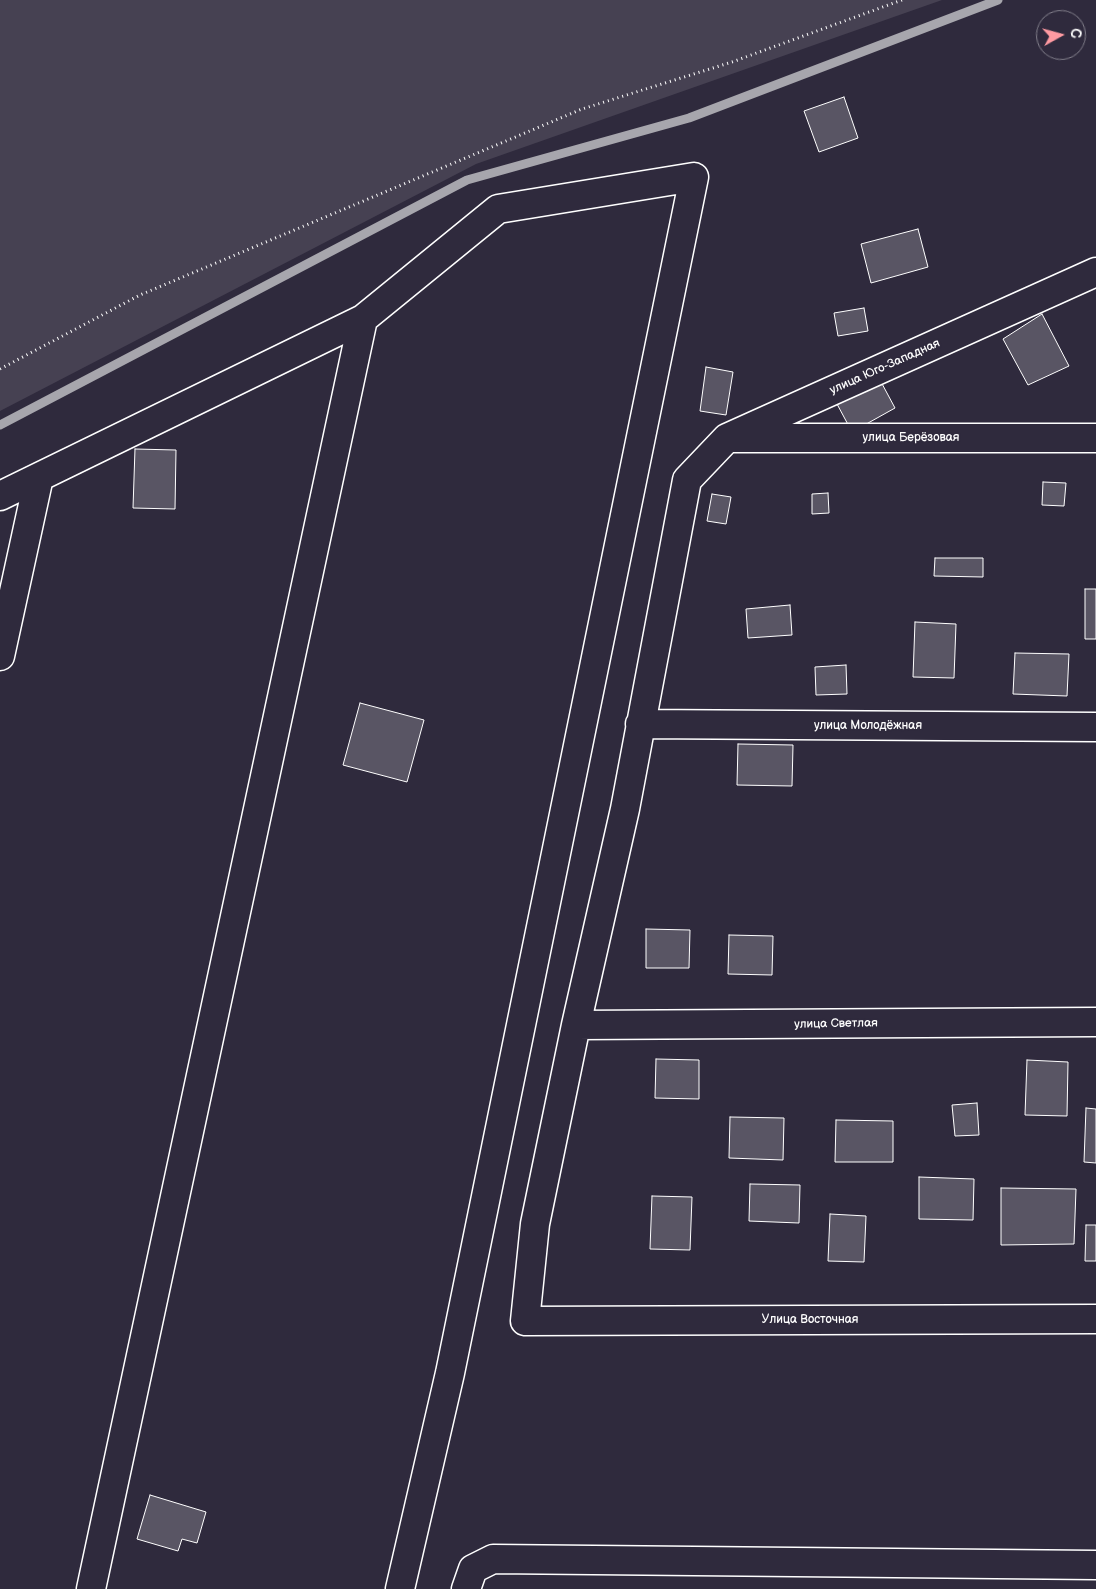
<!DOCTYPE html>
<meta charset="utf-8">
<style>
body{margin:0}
#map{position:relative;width:1096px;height:1589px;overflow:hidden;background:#2f2a3d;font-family:"Balsamiq Sans",sans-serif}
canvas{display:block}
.north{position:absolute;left:1036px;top:10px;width:50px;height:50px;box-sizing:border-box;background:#2f2a3d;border:1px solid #827f8b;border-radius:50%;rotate:83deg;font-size:14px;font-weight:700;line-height:20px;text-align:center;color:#fff}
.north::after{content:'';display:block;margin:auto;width:18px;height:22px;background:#ff9aa2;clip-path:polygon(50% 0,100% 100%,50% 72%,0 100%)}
</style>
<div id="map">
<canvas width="1096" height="1589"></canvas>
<div class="north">С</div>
</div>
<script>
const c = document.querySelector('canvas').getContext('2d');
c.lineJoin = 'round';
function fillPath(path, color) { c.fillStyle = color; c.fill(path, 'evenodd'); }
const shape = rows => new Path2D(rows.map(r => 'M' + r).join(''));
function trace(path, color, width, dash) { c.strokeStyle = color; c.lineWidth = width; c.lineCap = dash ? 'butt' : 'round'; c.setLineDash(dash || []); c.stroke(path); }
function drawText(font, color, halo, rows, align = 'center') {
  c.font = font + ' "Balsamiq Sans",sans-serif'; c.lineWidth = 4; c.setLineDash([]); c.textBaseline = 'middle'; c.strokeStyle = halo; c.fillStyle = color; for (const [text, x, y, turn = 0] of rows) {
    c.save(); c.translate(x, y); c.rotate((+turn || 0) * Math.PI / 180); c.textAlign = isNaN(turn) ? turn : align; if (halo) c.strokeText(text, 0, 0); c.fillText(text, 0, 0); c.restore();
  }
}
fillPath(shape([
 [0,0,942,0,476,164,0,411]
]), '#464152');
trace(shape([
 [0,425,467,180,689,118,998,0]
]), '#a7a6ad', 9);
const building = shape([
 [844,97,858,138,819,152,804,111,844,97],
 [918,229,928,267,871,283,861,244,918,229],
 [864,308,868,331,838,336,834,313,864,308],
 [1042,314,1069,366,1028,385,1003,339,1042,314],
 [706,367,733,372,726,415,700,411,706,367],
 [880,380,895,408,852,432,837,404,880,380],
 [135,449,176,450,175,509,133,508,135,449],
 [1043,482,1066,483,1064,506,1042,505,1043,482],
 [828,493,829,513,812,514,812,494,828,493],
 [712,494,731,497,726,524,707,521,712,494],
 [935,558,983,558,983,577,934,576,935,558],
 [1085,589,1096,589,1096,639,1085,639,1085,589],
 [790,605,792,635,748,638,746,609,790,605],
 [915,622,956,624,954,678,913,677,915,622],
 [1015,653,1069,654,1067,696,1013,694,1015,653],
 [846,665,847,694,816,695,815,667,846,665],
 [360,703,424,720,407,782,343,765,360,703],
 [738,744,793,745,792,786,737,785,738,744],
 [646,929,690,930,689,968,646,968,646,929],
 [729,935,773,936,772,975,728,974,729,935],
 [656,1059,699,1060,699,1099,655,1098,656,1059],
 [1027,1060,1068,1062,1067,1116,1025,1115,1027,1060],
 [977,1103,979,1135,955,1136,952,1105,977,1103],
 [1086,1108,1096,1109,1096,1163,1084,1162,1086,1108],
 [730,1117,784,1118,783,1160,729,1158,730,1117],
 [836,1120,893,1121,893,1162,835,1162,836,1120],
 [919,1177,974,1179,973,1220,919,1219,919,1177],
 [750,1184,800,1185,799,1223,749,1221,750,1184],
 [1001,1188,1076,1189,1074,1244,1001,1245,1001,1188],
 [652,1196,692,1197,690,1250,650,1249,652,1196],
 [830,1214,866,1216,864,1262,828,1261,830,1214],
 [1086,1225,1096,1225,1096,1261,1085,1261,1086,1225],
 [150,1495,206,1512,197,1543,182,1539,178,1551,137,1539,150,1495]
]);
fillPath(building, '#595564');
trace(building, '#fff', 1);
const minor = shape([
 [1096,272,727,438,687,480,625,809,576,1025,535,1224,525,1321,1096,1319],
 [735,438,1096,438],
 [0,496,363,319,498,209,694,177,450,1373,400,1589],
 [0,656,39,477],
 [640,724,1096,727],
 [576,1025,1096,1022],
 [91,1589,363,319],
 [466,1589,473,1569,493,1559,1096,1565]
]);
trace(minor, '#fff', 31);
trace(shape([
 [0,369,140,295,582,109,732,62,902,0]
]), '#fff', 3, [1, 4]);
trace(minor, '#2f2a3d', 28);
drawText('12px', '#fff', '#2f2a3d', [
 ["улица Юго-Западная",885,367,-24],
 ["улица Берёзовая",911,438],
 ["улица Молодёжная",868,726],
 ["улица Светлая",836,1024,-1],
 ["Улица Восточная",810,1320]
]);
</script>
